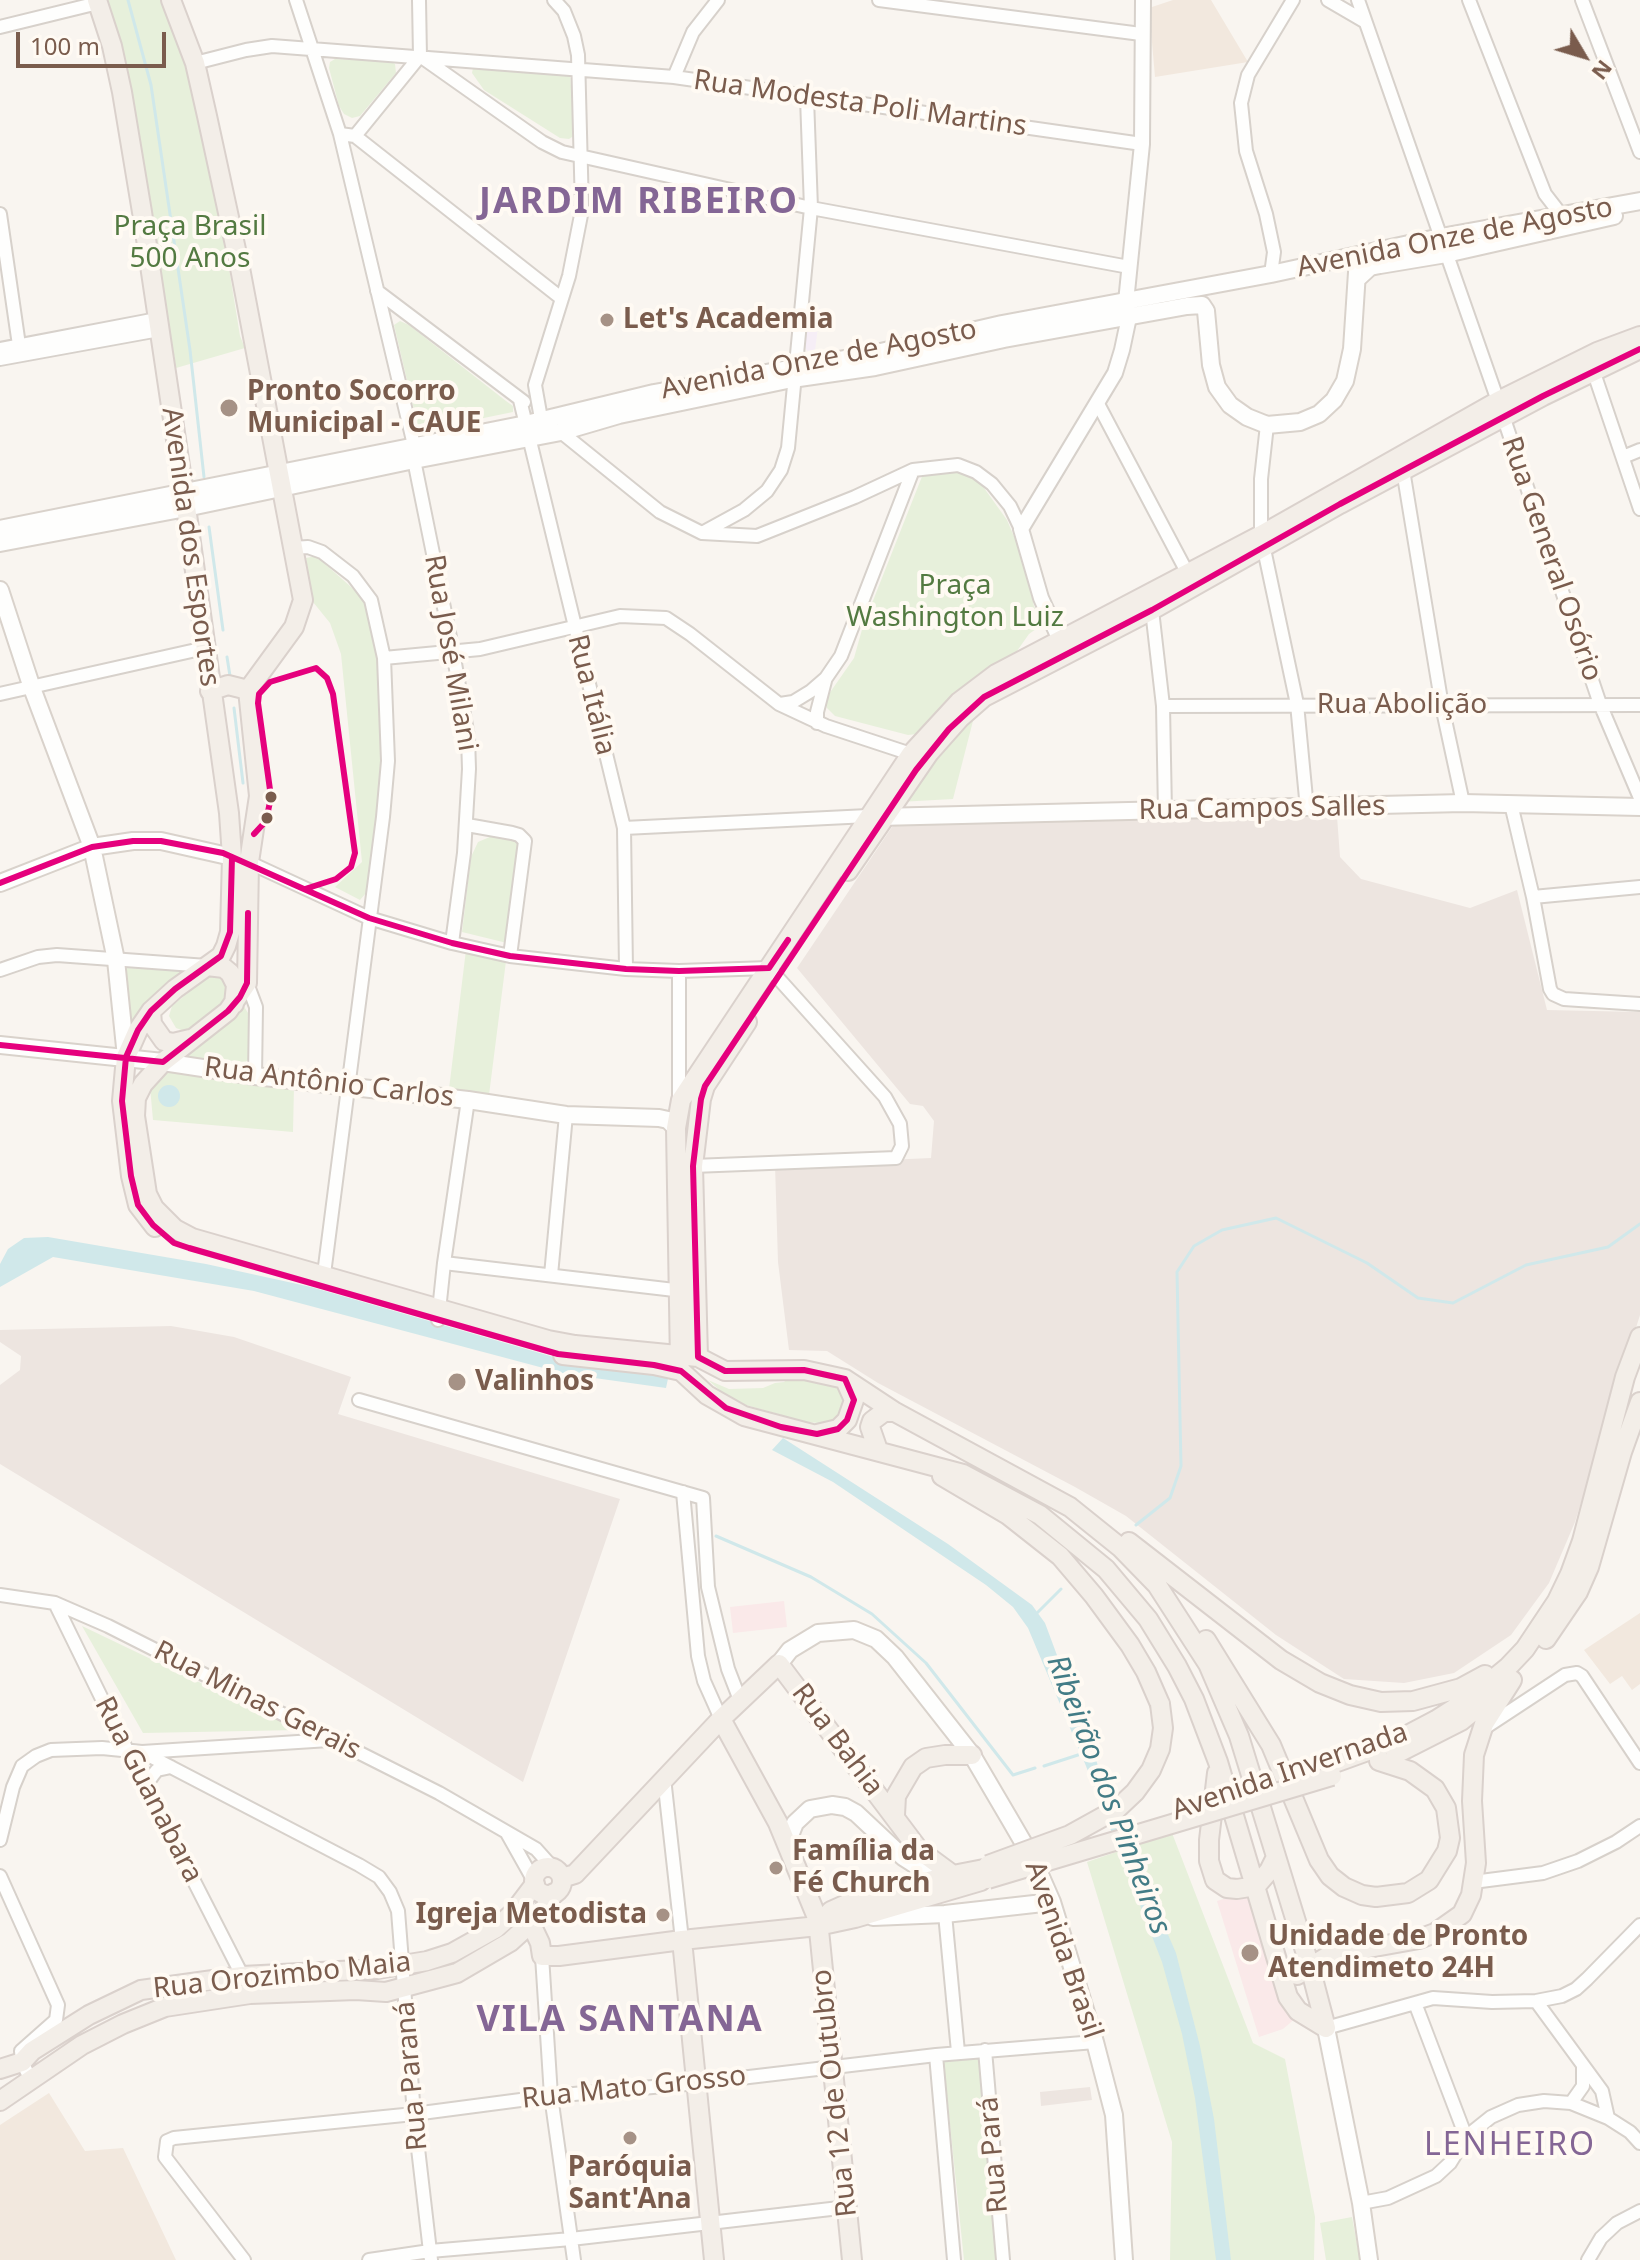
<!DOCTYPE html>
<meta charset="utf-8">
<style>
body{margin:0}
#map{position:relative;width:1640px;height:2260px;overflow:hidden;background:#f9f5f0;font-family:"Noto Sans",sans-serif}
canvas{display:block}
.north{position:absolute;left:1544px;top:16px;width:80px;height:80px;-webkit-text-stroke:6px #fffaf3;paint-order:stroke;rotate:128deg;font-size:22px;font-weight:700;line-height:32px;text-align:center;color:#7a5c4d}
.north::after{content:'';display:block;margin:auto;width:28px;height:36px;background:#7a5c4d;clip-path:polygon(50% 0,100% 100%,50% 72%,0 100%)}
.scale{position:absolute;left:16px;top:32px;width:150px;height:36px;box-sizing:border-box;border:4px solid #7a5c4d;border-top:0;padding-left:10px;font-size:24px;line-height:28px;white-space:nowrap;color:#7a5c4d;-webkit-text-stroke:6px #fffaf3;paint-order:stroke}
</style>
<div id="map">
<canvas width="1640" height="2260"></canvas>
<div class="north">N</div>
<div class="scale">100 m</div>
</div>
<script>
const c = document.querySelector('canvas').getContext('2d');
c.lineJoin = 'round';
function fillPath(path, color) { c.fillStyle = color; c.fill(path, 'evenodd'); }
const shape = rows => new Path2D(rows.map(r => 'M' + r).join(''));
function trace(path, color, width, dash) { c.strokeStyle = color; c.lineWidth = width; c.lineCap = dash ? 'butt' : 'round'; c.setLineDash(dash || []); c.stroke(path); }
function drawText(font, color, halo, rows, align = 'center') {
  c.font = font + ' "Noto Sans",sans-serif'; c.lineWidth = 8; c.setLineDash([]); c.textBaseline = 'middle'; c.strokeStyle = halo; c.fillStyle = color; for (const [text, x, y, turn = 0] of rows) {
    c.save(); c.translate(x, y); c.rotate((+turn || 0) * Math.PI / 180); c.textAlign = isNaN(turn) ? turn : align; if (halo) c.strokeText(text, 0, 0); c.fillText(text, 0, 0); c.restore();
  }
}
fillPath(shape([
 [1173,0,1211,0,1248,62,1155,77,1149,8],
 [1640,1613,1640,1684,1632,1690,1622,1676,1610,1684,1584,1650],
 [49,2093,85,2151,123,2148,176,2260,0,2260,0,2125]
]), '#f2e8de');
fillPath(shape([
 [1337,816,1340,857,1361,879,1470,908,1517,890,1547,1010,1640,1012,1640,1315,1575,1522,1549,1583,1511,1635,1454,1673,1404,1683,1344,1679,1276,1635,1126,1516,1075,1487,878,1383,827,1351,789,1350,778,1262,775,1165,931,1158,934,1121,923,1106,910,1104,797,968,896,821],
 [171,1326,234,1337,351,1377,338,1414,620,1499,523,1782,0,1464,0,1385,20,1370,21,1356,0,1342,0,1330],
 [1090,2087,1092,2100,1041,2106,1040,2092]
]), '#ede5e0');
fillPath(shape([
 [808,303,816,304,820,309,815,351,809,353,804,346]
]), '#f6eef6');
fillPath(shape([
 [784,1601,787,1627,733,1633,730,1607],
 [1247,1892,1285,2004,1297,2017,1283,2029,1259,2037,1217,1901]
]), '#fae9e9');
fillPath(shape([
 [104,0,163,0,205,120,240,336,245,348,176,368,138,125,110,13],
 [335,59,390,61,395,64,396,73,360,116,352,118,344,114,339,106,329,68,330,62],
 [482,67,570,73,575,135,569,139,560,138,484,90,472,73,473,68],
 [400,321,409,325,506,401,513,406,513,412,435,428,418,427,394,325],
 [931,472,967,472,979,481,1007,520,1021,553,1034,606,1043,624,1029,634,1012,658,925,728,917,734,908,735,835,716,827,708,824,701,854,658,863,626,923,474],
 [316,556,359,594,369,609,378,648,382,749,378,816,366,893,360,900,335,887,362,862,341,654,330,623,313,602,306,558],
 [974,717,953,799,899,802,929,767],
 [499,833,514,840,519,847,507,943,462,932,471,857,478,842],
 [466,950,506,961,489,1095,449,1089],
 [126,968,188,969,132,1027],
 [212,973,224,977,229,989,226,1000,219,1009,184,1031,176,1028,169,1016,172,1006],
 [243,1005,250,1016,250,1057,246,1062,186,1057,185,1055],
 [165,1072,294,1086,293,1132,153,1120,150,1087],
 [811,1376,839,1385,847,1405,832,1424,806,1422,746,1405,723,1393,708,1380,729,1389,763,1388,775,1383,784,1382,790,1377],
 [82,1626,299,1730,143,1733],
 [1172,1833,1253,2043,1285,2059,1315,2217,1314,2260,1170,2260,1172,2142,1087,1862],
 [984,2052,1001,2260,964,2260,943,2057],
 [1352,2217,1360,2260,1326,2260,1320,2223]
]), '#e7f0db');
fillPath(shape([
 '158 1096a11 11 0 1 1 22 0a11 11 0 1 1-22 0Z',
 [48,1237,206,1264,311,1287,571,1362,669,1374,666,1388,566,1374,254,1291,53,1257,0,1287,0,1264,8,1249,24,1238],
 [783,1438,948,1544,1032,1605,1045,1623,1119,1822,1176,1953,1200,2046,1214,2119,1231,2260,1216,2260,1195,2098,1182,2034,1162,1962,1086,1766,1028,1628,1013,1607,986,1585,833,1482,772,1450]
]), '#d0e8ea');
trace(shape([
 [128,0,151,85,190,350,204,477],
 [209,527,223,630],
 [227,657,230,676],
 [234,708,243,783],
 [1136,1525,1170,1498,1181,1466,1177,1272,1194,1246,1222,1230,1276,1218,1367,1263,1418,1298,1453,1303,1526,1265,1608,1247,1640,1224],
 [716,1536,811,1577,872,1614,926,1663,1013,1775,1035,1768],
 [1037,1613,1061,1589],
 [1044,1766,1081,1754]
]), '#d0e8ea', 3);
const minor = shape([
 [296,0,340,134,414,445],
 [879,0,1141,34],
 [1328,0,1364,21],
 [1358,0,1498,401,1600,704,1640,798],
 [1469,0,1545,194,1562,216],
 [1582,0,1640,152],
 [0,27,98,3],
 [423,58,542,142,562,152,811,208,1129,267],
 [195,63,246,50,272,46,674,77,1142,144],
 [674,77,693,32,718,0],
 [340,134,355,136,561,298],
 [355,136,420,56,419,0],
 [0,214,20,352],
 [1271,274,1274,252,1266,214,1246,151,1241,103,1248,75,1293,0],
 [377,291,524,402],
 [0,349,157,319],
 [0,359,159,330],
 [1593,370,1640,509],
 [520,400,624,828,626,969],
 [1097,402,1188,574],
 [540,413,535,385,569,276,582,210,578,55,574,36,564,11,554,0],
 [1267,425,1261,479,1261,535,1297,704,1307,809],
 [561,432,660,512,702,533,757,536,855,497,913,470,958,465,976,472,992,484,1010,506,1021,529],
 [1623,457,1640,450],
 [414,460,453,652,468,737,469,769,464,853,452,943],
 [1402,464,1442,706,1463,803],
 [702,533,744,510,767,491,781,470,788,448,811,208,807,98],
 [292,548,308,547,322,552,353,576,371,600,384,658,388,761,383,817,324,1274],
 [1152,610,1163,706,1165,812],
 [384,658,480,649,620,616,666,618,690,634,779,704,826,726,911,754],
 [0,694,205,648],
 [780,704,793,702,811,691,826,678,841,656,913,470],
 [1163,706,1640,705],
 [817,723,817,712,825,681],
 [1511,804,1533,897,1550,989,1553,994,1564,999,1640,1004],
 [467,825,512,833,519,835,525,841,510,956],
 [624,828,868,816],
 [246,861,369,918,452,943,510,956,626,969,679,971,769,968,885,1097,900,1124,902,1146,896,1158,693,1166],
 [1533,897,1640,887],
 [0,970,38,957,57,955,207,966],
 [247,983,256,1007,255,1076],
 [679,1103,679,971],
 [444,1263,683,1291],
 [551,1275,566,1115],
 [438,1320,444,1263,468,1100],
 [359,1400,703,1498,708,1587,728,1669,740,1700],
 [683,1492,698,1656,704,1681,721,1719],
 [0,1595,55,1603,108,1626,439,1793,536,1849,553,1868],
 [55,1603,127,1750,244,1979],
 [1486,1727,1565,1675,1577,1673,1582,1676,1640,1763],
 [142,1752,359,1865,379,1877,390,1892,398,1911,414,2114,431,2260],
 [664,1778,682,1940],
 [148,1792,148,1782,153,1775,157,1770,171,1767],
 [507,1833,534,1881],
 [0,1840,13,1787,22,1766,36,1756,51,1750,102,1748,142,1752,329,1740],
 [0,1876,58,2005,56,2020,21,2051,22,2062,32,2082],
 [1473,1882,1543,1873,1578,1861,1616,1842,1640,1826],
 [945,1914,958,2052],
 [542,1956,551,2096,574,2260],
 [1536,2001,1602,2091,1608,2118],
 [1415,2003,1466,2137],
 [1326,2028,1433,1998,1492,2002,1536,2001,1562,1996,1576,1989,1587,1979,1640,1925],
 [985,2050,1003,2260],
 [936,2055,954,2260],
 [1571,2103,1583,2086,1583,2067],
 [1361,2203,1388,2198,1436,2176,1450,2163,1466,2137,1491,2117,1518,2105,1544,2101,1571,2103,1608,2118,1630,2132,1640,2143],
 [244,2260,165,2157,167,2141,174,2138,414,2114,551,2096,698,2083,936,2055,1095,2042],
 [369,2260,430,2251,571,2239,848,2207],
 [1588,2260,1601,2238,1617,2223,1640,2211]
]);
const tertiary = shape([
 [1064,649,1041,598,1021,529,1115,373,1122,350,1129,317,1126,302,1142,144,1143,0]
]);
const secondary = shape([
 [1357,279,1370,267,1380,265,1446,254,1614,216],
 [1206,311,1211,365,1217,387,1230,405,1247,417,1267,425,1300,422,1319,414,1334,400,1345,381,1352,349,1358,257],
 [0,529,526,424,654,393,872,354,1002,324,1271,274,1441,237,1640,201],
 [0,543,186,508,414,460,561,432,619,415,792,379,875,367,1004,339,1187,306,1202,305,1206,311],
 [0,590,32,688,92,847,116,960,126,1057],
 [878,817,1463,803,1640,807],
 [0,883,92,847,133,841,161,841,232,857],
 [0,1045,163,1062,255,1076,468,1100,566,1115,659,1118,668,1120,676,1128],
 [779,1664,790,1650,818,1633,854,1630,876,1639,895,1657,972,1755,1009,1818,1034,1861,1052,1902,1095,2042,1114,2115,1124,2260],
 [787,1843,795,1823,810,1809,832,1805,845,1807,856,1813,903,1857,925,1871,945,1876],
 [873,1917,945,1914,1052,1902],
 [1326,2028,1361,2203,1369,2260]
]);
const primary = shape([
 [97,0,112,46,122,92,142,212,184,493,229,813,232,857,230,932,226,946,221,956,175,989,151,1011,138,1030,126,1057,122,1101,131,1176,138,1205,155,1227],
 [171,0,195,63,207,116,240,268,303,600,294,627,248,690,259,796,249,862,247,983,228,1011,163,1062,143,1084,136,1098,135,1116,147,1194,154,1208,175,1229,192,1238,548,1340,575,1345,698,1357,725,1371,804,1370,845,1379,895,1412,1070,1507,1121,1548,1157,1585,1208,1664,1239,1736,1310,1967,1326,2028],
 [210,691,228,685,248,690],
 [848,871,929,753,960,718,984,697,1152,610,1340,504,1543,396,1640,349],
 [207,966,224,968,230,973,236,985,234,1004],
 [151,1011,152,1024,164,1041,173,1043,190,1039],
 [563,1355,654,1365,681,1371],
 [698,1357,693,1166,701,1099,705,1086,747,1022],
 [680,1363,676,1128,681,1100,911,754,959,702,996,674,1261,535,1498,401,1597,352,1640,336],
 [681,1371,707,1395,744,1416,963,1474,1040,1515,1106,1569,1148,1619,1177,1666,1194,1699,1218,1762,1288,1997,1298,2011,1326,2028],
 [817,1434,838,1429,847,1420,854,1400,845,1380],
 [878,1450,870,1427,872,1421,884,1412,895,1412],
 [942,1476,1008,1515,1060,1556,1094,1596,1130,1645,1146,1672,1160,1704],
 [1129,1542,1281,1660,1320,1683,1350,1695,1381,1702,1413,1701,1461,1688,1485,1675],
 [1546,1639,1578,1592,1589,1567,1622,1452,1640,1402],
 [1206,1640,1271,1745,1319,1860,1330,1876,1344,1887,1362,1895,1376,1897,1408,1893,1429,1880,1447,1851,1450,1838,1446,1808,1435,1789,1410,1771,1379,1761],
 [721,1719,778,1823,818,1920,852,2260],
 [1396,1754,1461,1721,1493,1695],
 [1329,1765,1398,1740,1436,1720,1469,1699,1508,1667,1525,1649,1557,1601,1570,1574,1582,1541,1625,1377,1640,1337],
 [1217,1773,1209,1840,1209,1861,1215,1880,1227,1888,1237,1889,1256,1886,1269,1871,1276,1857],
 [895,1815,896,1796,913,1767,926,1758,945,1755,972,1755],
 '534 1881a14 14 0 1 1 28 0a14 14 0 1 1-28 0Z',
 [562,1878,575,1874,721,1719,779,1664,919,1850,953,1875,989,1868],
 [531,1924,540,1943,542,1956,559,1956,682,1940,818,1926,855,1918,981,1881],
 [818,1926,831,1911,860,1898,953,1875],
 [682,1940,714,2260],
 [1278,1967,1297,1975,1330,1955,1419,1939,1435,1933,1462,1914,1471,1895,1476,1863,1472,1801,1474,1755,1484,1724,1512,1680],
 [0,2069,22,2062,32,2051,89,2015,141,1990,242,1976,378,1969,427,1961,452,1953,495,1929,513,1913,535,1884],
 [0,2101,82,2045,123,2024,165,2007,250,1994,356,1990,386,1992,457,1973,510,1942,542,1913,554,1893]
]);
trace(minor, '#d7d1cb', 16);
trace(tertiary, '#d7d1cb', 18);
trace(secondary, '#d9d2cb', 20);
trace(primary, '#dad1cc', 22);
trace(minor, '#fefefd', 12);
trace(tertiary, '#fefefd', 14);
trace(secondary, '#fefefd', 16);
trace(primary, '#f3eee8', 18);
const primaryBridge = shape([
 [988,1865,1070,1835,1117,1809,1135,1792,1151,1770,1160,1749,1163,1728,1160,1704],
 [988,1879,1332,1776]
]);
trace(primaryBridge, '#dad1cc', 22, []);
trace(primaryBridge, '#f3eee8', 18);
trace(shape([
 [254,834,266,821,271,797,258,703,259,694,270,682,316,668,327,678,333,694,355,853,351,867,336,879,305,889],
 [232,857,230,932,221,956,175,989,151,1011,138,1030,126,1057,122,1101,131,1176,138,1205,153,1225,174,1243,189,1248,558,1354,654,1365,681,1371,726,1408,781,1427,817,1434,838,1429,847,1420,854,1400,845,1379,804,1370,725,1371,698,1357,693,1166,701,1099,705,1086,916,770,949,729,984,697,1152,610,1340,504,1543,396,1640,349],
 [0,883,92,847,133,841,161,841,223,853,369,918,452,943,510,956,626,969,679,971,769,968,788,940],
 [0,1045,163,1062,228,1011,240,997,247,983,248,913]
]), '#e5007d', 6);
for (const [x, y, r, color] of [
 [607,320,8,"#a69286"],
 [229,408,10,"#a69286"],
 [271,797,7,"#7a5c4d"],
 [267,818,7,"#7a5c4d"],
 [457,1382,10,"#a69286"],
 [776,1868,8,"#a69286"],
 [663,1915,8,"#a69286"],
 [1250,1953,10,"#a69286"],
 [630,2138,8,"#a69286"]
]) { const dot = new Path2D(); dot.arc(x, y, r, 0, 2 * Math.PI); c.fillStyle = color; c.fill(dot); trace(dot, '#fffaf3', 3); }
drawText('28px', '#7a5c4d', '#fffaf3', [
 ["Rua Modesta Poli Martins",860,104,8],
 ["Avenida Onze de Agosto",1455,238,-11],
 ["Avenida Onze de Agosto",819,360,-11],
 ["Avenida dos Esportes",190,547,82],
 ["Rua General Osório",1551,559,71],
 ["Rua José Milani",450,653,80],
 ["Rua Itália",591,695,76],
 ["Rua Abolição",1402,705],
 ["Rua Campos Salles",1262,809,-1],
 ["Rua Antônio Carlos",329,1083,7],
 ["Rua Minas Gerais",257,1701,27],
 ["Rua Bahia",837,1740,53],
 ["Avenida Invernada",1290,1772,-19],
 ["Rua Guanabara",148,1790,63],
 ["Avenida Brasil",1063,1950,71],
 ["Rua Orozimbo Maia",282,1976,-6],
 ["Rua Paraná",412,2076,-95],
 ["Rua Mato Grosso",634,2088,-6],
 ["Rua 12 de Outubro",835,2093,-96],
 ["Rua Pará",994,2155,-95]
]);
drawText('28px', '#537a41', '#fffaf3', [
 ["Praça Brasil",190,227],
 ["500 Anos",190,259],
 ["Praça",955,586],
 ["Washington Luiz",955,618]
]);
drawText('bold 28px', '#7a5c4d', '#fffaf3', [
 ["Let's Academia",623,320],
 ["Pronto Socorro",247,392],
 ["Municipal - CAUE",247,424],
 ["Valinhos",475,1382],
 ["Família da",792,1852],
 ["Fé Church",792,1884],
 ["Igreja Metodista",647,1915,"right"],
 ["Unidade de Pronto",1268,1937],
 ["Atendimeto 24H",1268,1969],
 ["Paróquia",630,2168,"center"],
 ["Sant'Ana",630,2200,"center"]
], 'left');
drawText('italic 30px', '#437c86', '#fffaf3', [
 ["Ribeirão dos Pinheiros",1108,1795,69]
]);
c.letterSpacing = '2px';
drawText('32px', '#846695', '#fffaf3', [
 ["LENHEIRO",1510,2146]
]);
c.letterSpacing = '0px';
c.letterSpacing = '2px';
drawText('bold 36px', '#846695', '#fffaf3', [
 ["JARDIM RIBEIRO",639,203],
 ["VILA SANTANA",620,2021]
]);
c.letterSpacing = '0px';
</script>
